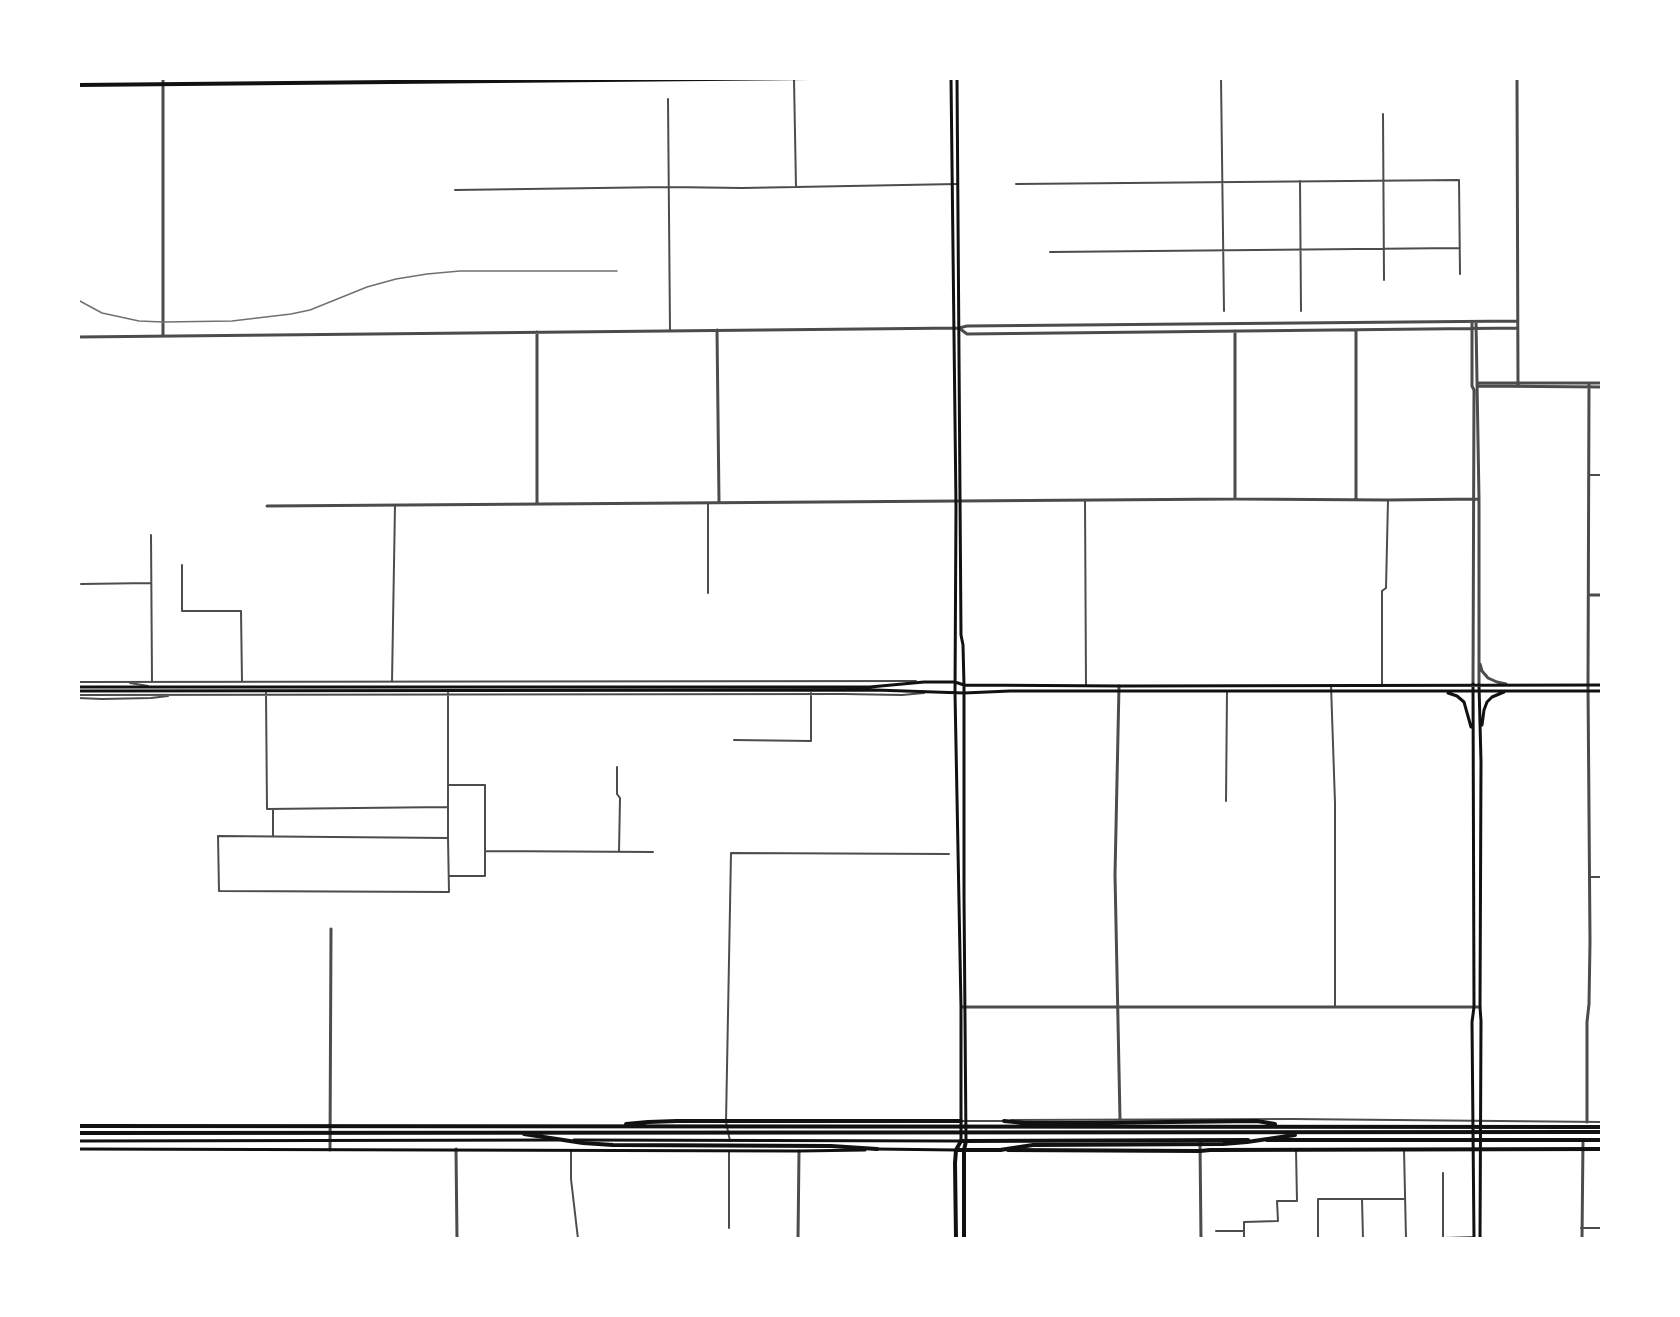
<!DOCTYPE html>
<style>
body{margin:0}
#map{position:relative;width:1680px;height:1317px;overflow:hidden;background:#fff;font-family:"Exo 2",sans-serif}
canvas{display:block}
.frame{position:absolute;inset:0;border:80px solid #fff;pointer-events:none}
</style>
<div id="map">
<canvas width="1680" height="1317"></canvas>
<div class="frame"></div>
</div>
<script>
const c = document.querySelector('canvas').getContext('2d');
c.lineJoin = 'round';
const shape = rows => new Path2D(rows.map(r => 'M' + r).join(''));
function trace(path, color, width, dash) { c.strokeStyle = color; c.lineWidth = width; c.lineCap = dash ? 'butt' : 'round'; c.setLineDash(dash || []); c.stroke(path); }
trace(shape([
 [1221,78,1224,311],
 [794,79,796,187],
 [668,99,670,330],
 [1383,114,1384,280],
 [1300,181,1301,311],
 [1016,184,1459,180,1460,274],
 [455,190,669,187,742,188,957,184],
 [1050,252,1460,248],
 [1590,475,1602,475],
 [1085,501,1086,686],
 [151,535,152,681],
 [182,565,182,611,241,611,242,682],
 [81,584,151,583],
 [708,593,708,503],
 [78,682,916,681],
 [392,682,395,505],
 [130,683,148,686],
 [1382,684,1382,591,1386,588,1388,500],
 [1331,685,1335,803,1335,1006],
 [266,693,267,809,448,807],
 [448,693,448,838,449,892,219,891,218,836,448,838],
 [78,695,844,694,902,695,924,693],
 [78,698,102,699],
 [102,699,151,698,168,696],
 [734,740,811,741,811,693],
 [617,767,617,794,620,798,619,852],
 [448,785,485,785,485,876,449,876],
 [1226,801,1227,691],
 [273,836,273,809],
 [485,851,653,852],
 [1590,877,1602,877],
 [1011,1120,1292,1119,1602,1122],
 [961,1121,1005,1121],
 [730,1141,726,1122,731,853,949,854],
 [1404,1149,1406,1239],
 [571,1150,571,1179,578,1239],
 [1443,1173,1443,1238],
 [729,1228,729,1151],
 [1581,1228,1602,1228],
 [1216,1231,1244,1231],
 [1444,1238,1474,1237],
 [1517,1238,1582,1238],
 [1244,1239,1244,1222,1278,1221,1277,1201,1297,1201,1296,1149],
 [1318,1239,1318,1199,1362,1199],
 [1363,1239,1362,1199,1405,1199]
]), '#4c4c4c', 2);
trace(shape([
 [163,78,163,335],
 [1517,78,1518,386],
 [1472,322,1472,386,1474,390,1473,684],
 [1476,322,1479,499,1479,685],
 [959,328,967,334,1517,328],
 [717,330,719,502],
 [1356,330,1356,499],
 [1235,331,1235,499],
 [78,337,959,328,967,326,1517,321],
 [1478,383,1602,383],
 [1477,386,1602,387],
 [537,504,537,332],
 [267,506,1235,499,1388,500,1479,499],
 [1589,595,1602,595],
 [1480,664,1482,671,1488,678,1497,682,1506,684],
 [1119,686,1115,875,1120,1119],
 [962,1007,1480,1007],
 [1587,1122,1587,1022,1589,1004,1590,942,1588,685,1589,383],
 [1200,1142,1201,1239],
 [456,1149,457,1239],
 [330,1150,331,929],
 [798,1239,799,1151],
 [1582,1239,1583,1140]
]), '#4c4c4c', 3);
trace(shape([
 [957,78,961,635,963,645,964,685,964,896,966,1141],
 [1473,684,1474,1007,1472,1022,1474,1239],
 [1479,685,1481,762,1480,1007,1481,1021,1480,1239],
 [78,687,870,687,924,682,955,682,964,685,1123,686,1602,685],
 [78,691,875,690,964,693,1010,691,1602,691],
 [1448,693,1457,696,1464,702,1471,727],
 [1482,725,1484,710,1487,702,1492,697,1504,692],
 [574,1140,961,1141,961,1007,955,693,956,506,951,78],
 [78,1141,558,1140],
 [78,1149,799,1151,865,1150],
 [875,1149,956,1150]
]), '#111', 3);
trace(shape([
 [78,85,811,78],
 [1267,1140,1602,1140],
 [956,1150,1001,1150],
 [1008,1150,1200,1151,1210,1150,1602,1149],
 [956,1239,955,1163,956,1150,961,1141,1248,1140],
 [964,1239,964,1150,966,1141]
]), '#111', 4);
trace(shape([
 [1004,1121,1025,1123,1080,1123,1257,1121,1275,1124],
 [626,1124,648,1122,677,1121,961,1121],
 [78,1126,1602,1127],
 [78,1133,1602,1132],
 [524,1134,583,1143,613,1145,831,1146,877,1149],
 [1000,1150,1033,1145,1223,1144,1247,1142,1295,1135]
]), '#111', 4);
trace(shape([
 [78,300,102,313,139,321,163,322,232,321,291,314,310,310,367,287,396,279,427,274,460,271,617,271]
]), '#707070', 1.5);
</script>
